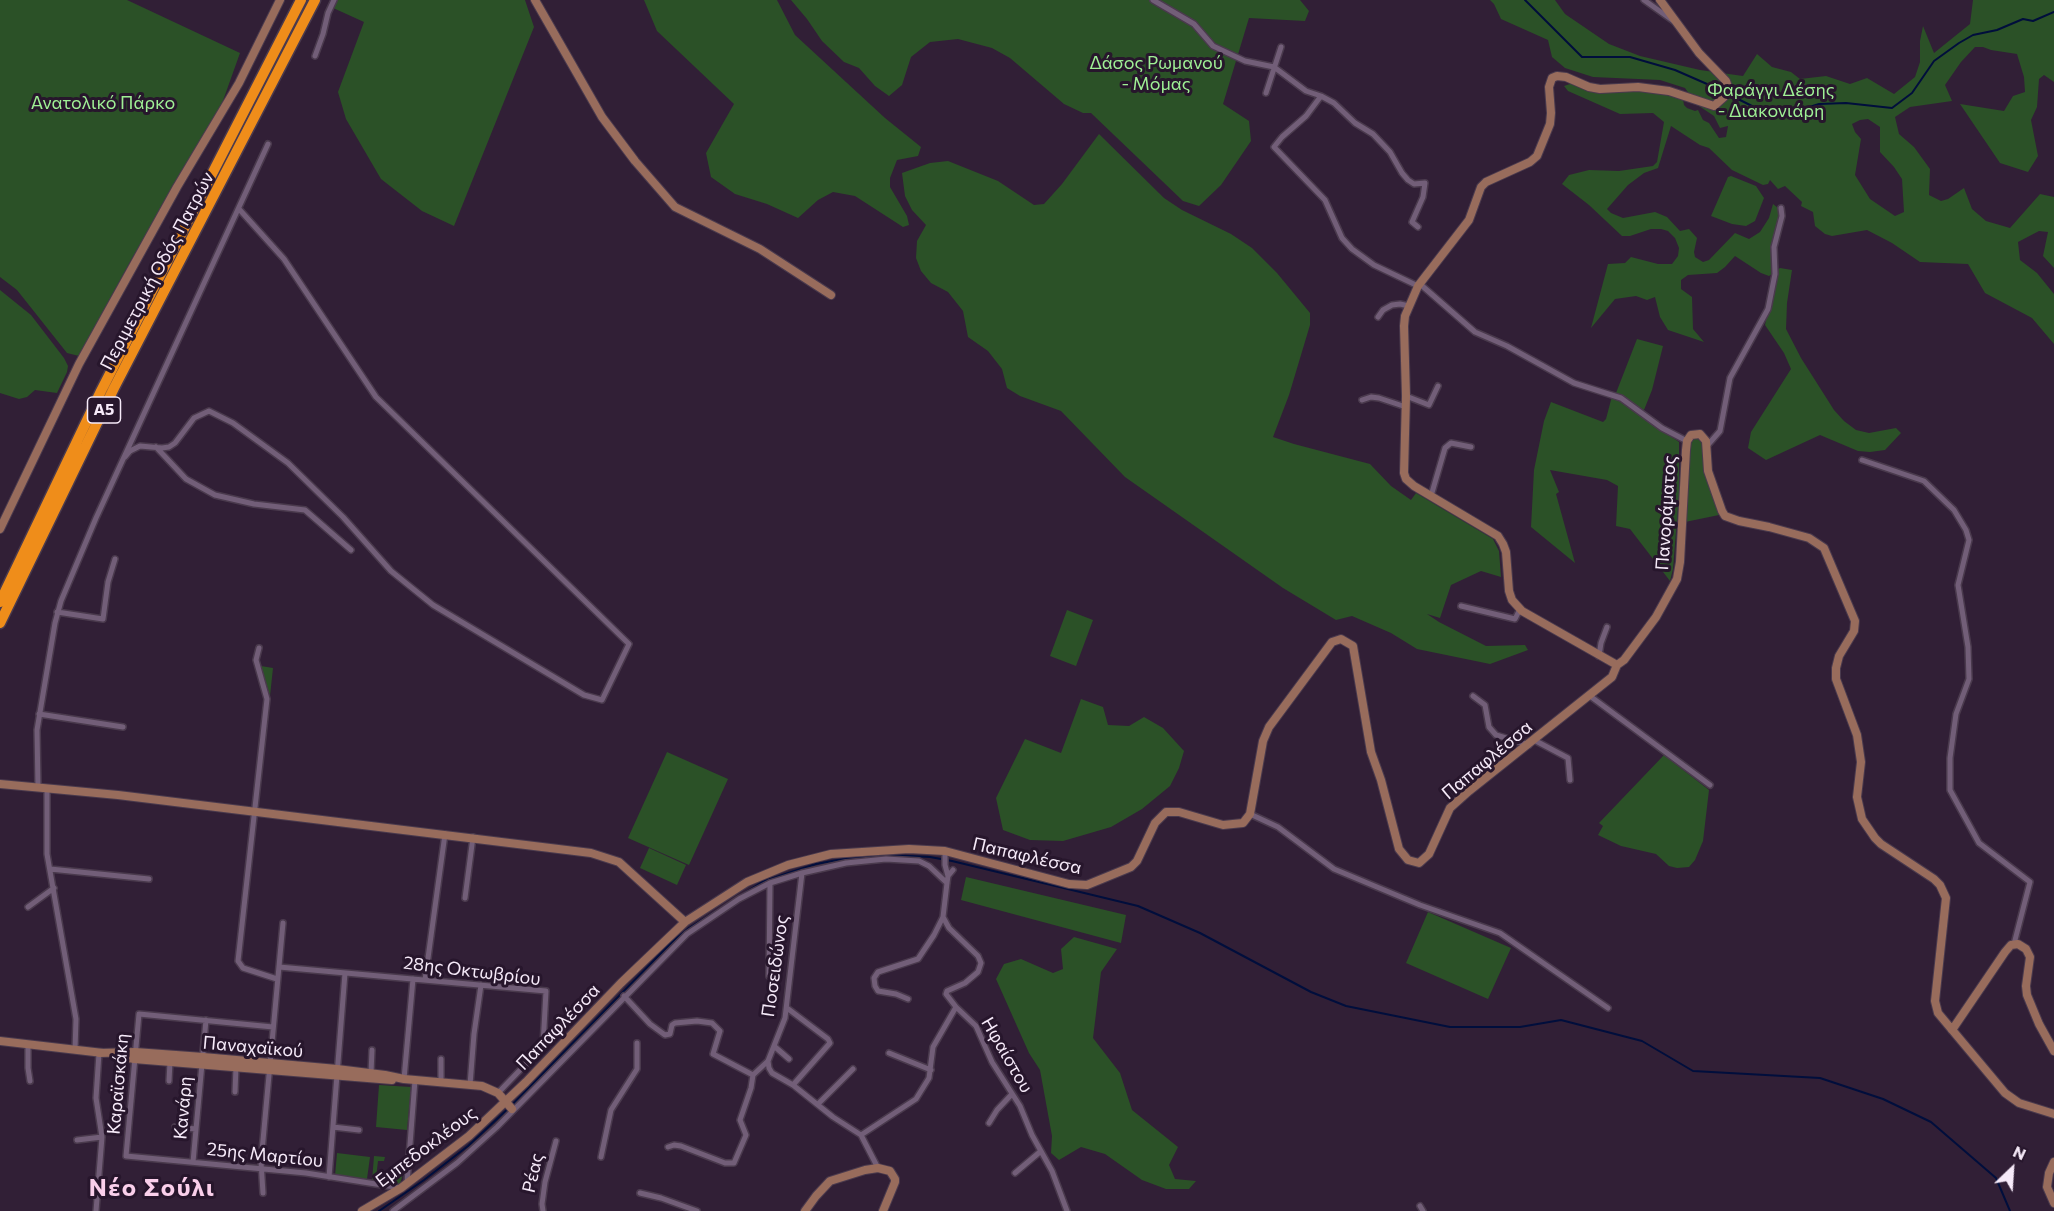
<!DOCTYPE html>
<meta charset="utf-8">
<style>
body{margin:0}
#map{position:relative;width:2054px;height:1211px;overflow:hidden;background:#311f36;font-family:Commissioner,sans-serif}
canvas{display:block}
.north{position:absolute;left:1982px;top:1139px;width:60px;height:60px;-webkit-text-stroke:4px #27162c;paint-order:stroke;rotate:25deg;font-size:16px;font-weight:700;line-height:24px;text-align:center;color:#f6eaf9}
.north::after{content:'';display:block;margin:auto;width:21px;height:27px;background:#f6eaf9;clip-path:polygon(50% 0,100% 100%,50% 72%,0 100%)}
</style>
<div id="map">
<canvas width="2054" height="1211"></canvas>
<div class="north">N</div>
</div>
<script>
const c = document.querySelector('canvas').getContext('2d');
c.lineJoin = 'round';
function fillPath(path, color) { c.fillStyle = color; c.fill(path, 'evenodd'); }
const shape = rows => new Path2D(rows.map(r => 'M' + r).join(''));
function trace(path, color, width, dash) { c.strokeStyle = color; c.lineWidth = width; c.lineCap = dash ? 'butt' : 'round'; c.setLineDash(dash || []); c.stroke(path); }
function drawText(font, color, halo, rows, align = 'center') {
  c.font = font + ' Commissioner,sans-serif'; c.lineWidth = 6; c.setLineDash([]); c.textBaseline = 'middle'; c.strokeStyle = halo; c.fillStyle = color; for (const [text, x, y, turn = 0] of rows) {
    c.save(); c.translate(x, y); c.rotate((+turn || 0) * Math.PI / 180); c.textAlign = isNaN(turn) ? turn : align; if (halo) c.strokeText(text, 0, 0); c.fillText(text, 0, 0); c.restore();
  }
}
fillPath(shape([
 [0,0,127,0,240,53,220,109,131,260,79,356,67,353,17,290,0,277],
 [335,0,525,0,534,27,454,226,422,211,381,179,346,119,338,92,364,22,331,7],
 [644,0,777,0,795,35,885,118,921,147,918,156,897,160,890,178,890,187,907,216,909,225,903,227,855,196,833,192,818,200,798,218,767,204,735,194,711,177,706,153,734,104,657,31],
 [791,0,1300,0,1309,11,1305,21,1249,18,1223,104,1249,121,1251,141,1221,185,1199,206,1183,201,1091,113,1083,113,1064,104,1010,58,992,48,958,39,930,42,911,57,902,85,889,96,875,86,859,68,844,62,822,41,807,19],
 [1490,0,1555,0,1565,14,1609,44,1640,56,1700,70,1743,76,1757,54,1772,67,1791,72,1800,79,1826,76,1850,84,1867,78,1894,94,1915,77,1920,62,1920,41,1923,26,1934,53,1970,24,1973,0,2054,0,2054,82,2044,75,2039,79,2037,107,2031,120,2038,156,2028,172,2000,163,1960,104,2004,111,2013,96,2025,92,2024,77,2017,54,1991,50,1983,47,1975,47,1961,62,1945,85,1952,101,1910,107,1895,117,1899,134,1914,147,1930,169,1929,195,1941,201,1948,199,1964,188,1972,209,1986,221,2010,228,2040,194,2054,197,2054,268,2043,256,2048,232,2039,231,2018,242,2020,260,2037,273,2054,294,2054,344,2032,318,1985,293,1968,264,1920,262,1892,243,1867,230,1832,236,1825,234,1815,226,1813,212,1801,206,1802,202,1785,186,1778,189,1770,180,1768,184,1763,185,1732,170,1709,148,1700,145,1671,126,1658,168,1644,173,1628,185,1607,209,1611,213,1623,218,1655,212,1667,217,1680,231,1689,229,1697,238,1694,252,1695,257,1703,262,1709,260,1735,233,1749,239,1760,232,1769,218,1773,204,1778,208,1779,216,1772,246,1772,274,1769,276,1761,273,1735,256,1725,267,1717,273,1688,275,1681,280,1681,289,1692,297,1693,329,1704,342,1668,330,1660,317,1655,297,1647,300,1636,296,1615,299,1591,328,1608,264,1625,263,1631,257,1658,264,1672,264,1678,256,1679,248,1675,238,1668,231,1661,229,1651,229,1630,236,1622,236,1589,205,1562,184,1569,175,1589,170,1619,171,1653,166,1657,162,1664,122,1653,113,1620,114,1568,91,1564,86,1573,83,1664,92,1683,99,1684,105,1687,108,1695,111,1698,110,1703,120,1709,123,1719,138,1726,137,1728,126,1720,128,1714,116,1696,104,1685,88,1660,80,1593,77,1565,68,1552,57,1548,40,1501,19,1494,4],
 [1868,119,1880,127,1880,152,1894,167,1902,179,1904,212,1895,216,1870,199,1855,175,1861,139,1855,132,1852,124,1860,120],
 [1099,134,1164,198,1182,210,1231,234,1252,248,1277,273,1310,313,1310,325,1289,395,1273,437,1294,444,1370,464,1391,486,1411,500,1416,493,1493,539,1499,551,1501,577,1481,571,1451,585,1440,618,1427,614,1439,622,1486,646,1525,645,1528,650,1490,664,1417,649,1391,633,1352,616,1336,620,1283,588,1125,477,1061,411,1020,396,1007,388,1002,369,988,351,968,337,963,311,948,292,931,283,921,271,916,258,917,241,926,225,912,210,905,196,902,173,930,163,948,161,998,181,1034,205,1044,204,1062,184],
 [1731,176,1756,186,1764,198,1755,221,1746,226,1732,224,1711,216,1728,177],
 [1780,268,1792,270,1787,303,1786,329,1801,358,1834,410,1844,421,1856,430,1869,433,1896,428,1901,433,1885,450,1870,452,1858,451,1820,435,1766,460,1748,448,1751,432,1791,369,1784,353,1765,325,1777,270],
 [0,290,31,315,64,358,68,366,67,372,57,393,35,390,27,397,19,399,0,393],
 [1637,339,1663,346,1652,390,1644,410,1616,393],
 [1612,396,1679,442,1679,495,1673,569,1670,581,1630,529,1616,526,1618,486,1607,480,1550,470,1559,492,1556,494,1575,563,1531,527,1534,470,1544,421,1551,402,1603,422,1606,419],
 [1699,437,1703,442,1719,515,1685,522,1688,486,1687,457,1691,438],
 [1067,610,1093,620,1076,666,1050,656],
 [261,666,273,668,270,696],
 [1081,699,1103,707,1108,725,1129,726,1144,717,1163,728,1184,751,1179,768,1170,786,1142,809,1111,827,1063,841,1030,840,1003,830,996,798,1025,739,1061,753],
 [667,752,728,779,689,865,628,838],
 [1664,755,1709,790,1703,841,1695,860,1689,867,1677,868,1669,866,1656,854,1621,846,1598,835,1603,826,1599,823],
 [649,848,686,865,677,885,640,868],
 [966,877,1126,915,1121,943,961,900],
 [1428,912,1511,948,1488,999,1406,963],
 [1074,937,1117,949,1101,972,1093,1038,1120,1073,1132,1110,1178,1147,1169,1165,1175,1179,1196,1181,1189,1189,1166,1189,1142,1180,1105,1154,1081,1147,1059,1160,1051,1153,1052,1136,1040,1070,1029,1053,996,979,1004,964,1021,959,1053,973,1063,969,1061,949],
 [379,1085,411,1087,407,1130,376,1127],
 [337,1153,370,1157,367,1179,335,1176],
 [374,1156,385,1157,384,1161,378,1161,376,1178,383,1179,383,1176,399,1177,400,1173,403,1174,400,1184,372,1181]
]), '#2b5127');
trace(shape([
 [1525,0,1582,57,1630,57,1675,70,1723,91],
 [1728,94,1758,109,1787,114,1819,104,1846,103,1892,108,1912,93,1934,61,1959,43,1973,35,1997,30,2023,19,2033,21,2054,12],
 [379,1211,424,1180,468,1146,512,1105,672,942,689,928,762,882,788,873,816,864,843,859,891,855,930,857,952,861,1138,906,1200,933,1311,992,1346,1006,1450,1027,1520,1027,1561,1020,1642,1041,1693,1071,1820,1078,1883,1099,1931,1122,1996,1178,2010,1211]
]), '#000e3c', 2);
const street = shape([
 [1153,0,1194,24,1213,46,1245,61,1274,67,1306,91,1321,96,1306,116,1282,137,1274,147,1325,200,1342,238,1352,249,1374,265,1418,286],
 [1644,0,1675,22],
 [315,56,323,34,328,13,334,0],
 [1266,93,1281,47],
 [1321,96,1334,103,1355,123,1373,134,1390,152,1402,173,1408,180,1414,184,1425,183,1423,197,1412,222,1418,227],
 [1420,284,1475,332,1507,346,1574,383,1621,398,1662,428,1687,441],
 [1378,317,1383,310,1392,305,1400,304,1409,306],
 [1406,396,1429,405,1438,386],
 [1362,400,1371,397,1379,398,1406,407],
 [156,447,186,479,215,495,254,504,305,510,351,550],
 [1706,447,1720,431,1730,378,1768,309,1775,274,1774,247,1782,216,1781,208],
 [125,457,130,451,140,446,162,448,169,447,175,443,194,418,209,411,233,423,288,463,343,517,391,571,433,605,584,695,602,700,629,644,376,397,284,259,239,209],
 [1862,460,1924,481,1954,510,1966,530,1969,540,1958,585,1968,647,1969,679,1956,714,1950,758,1950,790,1979,843,2030,882,2014,944],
 [1431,496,1445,448,1451,443,1471,447],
 [1461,606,1515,619,1520,609],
 [57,612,103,619,108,582,115,559],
 [259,648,256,660,267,699,238,961,243,968,277,979],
 [1599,656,1601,643,1607,627],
 [1473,696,1485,705,1489,727,1496,735,1529,745],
 [1590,696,1710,785],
 [39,714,123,727],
 [1534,740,1568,758,1570,780],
 [38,787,37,730,55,623,61,601,96,518,268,144],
 [47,788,47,854,76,1019,75,1050],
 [1250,814,1278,827,1334,869,1420,905,1500,933,1608,1008],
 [945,851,945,865,948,876],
 [50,869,149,879],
 [953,870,948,876,947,883,943,917,949,928,978,956,981,963,978,972,965,983,947,991,946,994,956,1007,976,1026,992,1062,1020,1106,1032,1135,1052,1171,1067,1211],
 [465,898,473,837],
 [28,907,54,888],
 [279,967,546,991,543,1046,498,1093],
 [769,976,770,883],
 [425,980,445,834],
 [624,996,650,1024,665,1035,670,1034,672,1025,675,1023,697,1021,712,1023,720,1031,713,1054,753,1075,768,1061,785,1018,802,873],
 [908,999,896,994,878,991,875,986,874,978,878,972,918,959,934,935,943,917],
 [787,1008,828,1039,830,1043,793,1085],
 [273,1027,139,1014,126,1156,306,1173,401,1188],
 [28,1044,28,1068,30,1081],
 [774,1046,789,1059],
 [889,1053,931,1070],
 [768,1061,769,1068,772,1073,793,1085,833,1117,861,1135,878,1168],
 [371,1073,372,1050],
 [404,1079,413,979],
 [169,1081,170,1062],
 [441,1083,441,1059],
 [470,1085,474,1034,481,985],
 [235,1092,236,1067],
 [818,1104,853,1069],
 [989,1123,997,1110,1012,1094],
 [175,1127,196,1129],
 [333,1127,359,1130],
 [861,1135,916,1099,929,1078,933,1047,956,1007],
 [77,1140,102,1137],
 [668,1147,674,1145,681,1146,725,1163,734,1163,746,1135,740,1120,751,1088,753,1075],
 [601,1157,611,1110,637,1069,637,1043],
 [193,1162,206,1020],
 [1015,1173,1041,1151],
 [329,1177,345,973],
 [407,1183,415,1080],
 [263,1193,261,1162,283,923],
 [640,1193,661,1198,697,1211],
 [1420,1206,1423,1211],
 [96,1211,102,1137,96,1098,99,1053],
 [393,1211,457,1163,497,1127,687,934,739,899,770,883,802,873,846,863,886,859,919,861,929,866,947,883],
 [543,1211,542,1204,545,1182,556,1141]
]);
const secondary = shape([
 [535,0,602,117,635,161,675,207,760,249,831,295],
 [1660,0,1699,53,1726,81,1728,87,1724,97,1714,106,1669,91,1638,87,1600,89,1589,87,1566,77,1557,76,1552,78,1549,87,1551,113,1550,124,1537,156,1530,162,1486,182,1481,187,1469,220,1418,286,1405,316,1404,326,1406,396,1404,473,1406,479,1414,486,1498,536,1503,544,1506,552,1509,591,1512,600,1522,611,1617,665,1624,660,1656,617,1677,579,1680,562,1686,450,1687,441,1691,435,1700,434,1706,441,1708,471,1722,511,1725,516,1739,521,1769,527,1809,538,1824,548,1855,621,1854,631,1839,656,1836,668,1836,679,1857,735,1861,762,1857,797,1862,819,1875,838,1881,844,1934,879,1940,885,1946,898,1935,1001,1938,1013,2005,1093,2019,1103,2054,1114],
 [0,529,79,364,177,187,239,83,280,0],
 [0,784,118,795,591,853,619,862,685,922],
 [1952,1030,2005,952,2011,945,2018,944,2026,949,2030,957,2026,986,2027,995,2039,1024,2054,1051],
 [0,1041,103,1053],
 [99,1053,135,1052,203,1057,337,1069,385,1075,404,1079,482,1086,498,1093,512,1109],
 [115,1055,134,1059,392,1080],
 [2054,1162,2049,1173,2047,1187,2054,1203],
 [362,1211,401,1188,469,1136,526,1082,621,983,666,940,685,922,747,882,788,865,831,854,909,849,945,851,1069,884,1087,885,1131,867,1137,861,1155,823,1166,812,1179,812,1223,825,1243,823,1250,814,1263,741,1269,727,1332,642,1341,639,1353,646,1371,752,1381,780,1399,849,1408,860,1419,863,1429,854,1450,808,1469,791,1612,677,1617,665],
 [805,1211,816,1196,830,1181,865,1170,878,1168,890,1171,895,1179,895,1182,883,1211]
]);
const highway = shape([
 [0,602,101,391,301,0],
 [0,623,114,388,315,0]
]);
trace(street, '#4a3a4d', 8);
trace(secondary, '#4a3a4d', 10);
trace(highway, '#4a3a4d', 13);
trace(street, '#725e78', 5);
trace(secondary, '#986c5c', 8);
trace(highway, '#ef8d1a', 10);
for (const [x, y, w] of [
 [104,410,33]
]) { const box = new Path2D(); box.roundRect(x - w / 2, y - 13, w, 26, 4.5); c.fillStyle = '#27162c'; c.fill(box); trace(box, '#f6eaf9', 1.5); }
drawText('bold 16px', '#f6eaf9', null, [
 ["Α5",104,410]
]);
drawText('18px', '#9ff095', '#27162c', [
 ["Δάσος Ρωμανού",1156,63],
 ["- Μόμας",1156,84],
 ["Φαράγγι Δέσης",1771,90],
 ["- Διακονιάρη",1771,111],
 ["Ανατολικό Πάρκο",103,103]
]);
drawText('18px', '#f6eaf9', '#27162c', [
 ["Περιμετρική Οδός Πατρών",157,271,-62],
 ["Πανοράματος",1666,513,-86],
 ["Παπαφλέσσα",1487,760,-40],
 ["Παπαφλέσσα",1027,856,13],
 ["Ποσειδώνος",775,966,-82],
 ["28ης Οκτωβρίου",472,971,7],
 ["Παπαφλέσσα",558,1027,-46],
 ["Παναχαϊκού",253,1047,5],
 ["Ηφαίστου",1007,1055,60],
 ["Καραϊσκάκη",118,1084,-85],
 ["Κανάρη",183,1108,-85],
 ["Εμπεδοκλέους",426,1147,-37],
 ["25ης Μαρτίου",265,1155,6],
 ["Ρέας",533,1173,-77]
]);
c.letterSpacing = '1.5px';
drawText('bold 24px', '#facfeb', '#27162c', [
 ["Νέο Σούλι",152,1188]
]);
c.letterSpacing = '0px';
</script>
